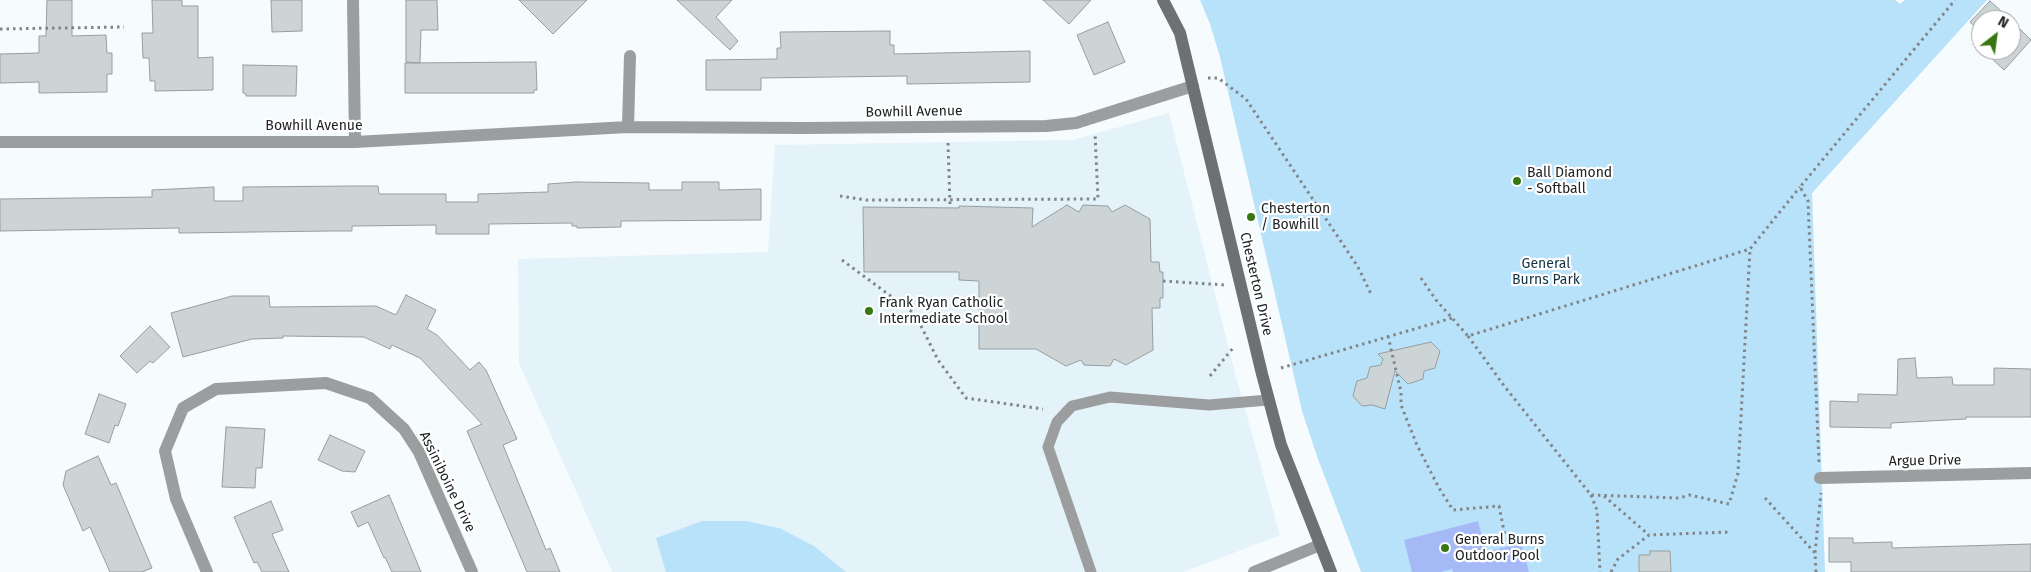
<!DOCTYPE html>
<style>
body{margin:0}
#map{position:relative;width:2031px;height:572px;overflow:hidden;background:#f6fbfe;font-family:"Fira Sans",sans-serif}
canvas{display:block}
.north{position:absolute;left:1971px;top:10px;width:50px;height:50px;box-sizing:border-box;background:#fff;border:1px solid #a6a7a7;border-radius:50%;rotate:30deg;font-size:14px;font-weight:700;line-height:20px;text-align:center;color:#202324}
.north::after{content:'';display:block;margin:auto;width:18px;height:22px;background:#377712;clip-path:polygon(50% 0,100% 100%,50% 72%,0 100%)}
</style>
<div id="map">
<canvas width="2031" height="572"></canvas>
<div class="north">N</div>
</div>
<script>
const c = document.querySelector('canvas').getContext('2d');
c.lineJoin = 'round';
function fillPath(path, color) { c.fillStyle = color; c.fill(path, 'evenodd'); }
const shape = rows => new Path2D(rows.map(r => 'M' + r).join(''));
function trace(path, color, width, dash) { c.strokeStyle = color; c.lineWidth = width; c.lineCap = dash ? 'butt' : 'round'; c.setLineDash(dash || []); c.stroke(path); }
function drawText(font, color, halo, rows, align = 'center') {
  c.font = font + ' "Fira Sans",sans-serif'; c.lineWidth = 4.5; c.setLineDash([]); c.textBaseline = 'middle'; c.strokeStyle = halo; c.fillStyle = color; for (const [text, x, y, turn = 0] of rows) {
    c.save(); c.translate(x, y); c.rotate((+turn || 0) * Math.PI / 180); c.textAlign = isNaN(turn) ? turn : align; if (halo) c.strokeText(text, 0, 0); c.fillText(text, 0, 0); c.restore();
  }
}
fillPath(shape([
 [1169,113,1235,373,1280,535,1184,572,612,572,519,363,518,259,768,252,775,145,1073,140]
]), '#e4f2fa');
fillPath(shape([
 [1200,0,1895,0,1900,4,1905,0,1987,0,1812,193,1825,572,1361,572,1318,459,1302,411,1220,57,1210,24],
 [702,521,746,521,779,528,814,546,846,572,666,572,656,538]
]), '#b8e2fa');
fillPath(shape([
 [1478,521,1486,552,1521,543,1529,572,1453,572,1452,569,1441,572,1412,572,1404,540]
]), '#a6b9f7');
const building = shape([
 [47,0,72,0,72,36,106,35,107,53,112,53,112,74,107,74,107,92,39,93,39,82,0,83,0,54,39,53,39,36,46,36,47,0],
 [152,0,182,0,182,6,198,6,198,58,213,57,213,90,155,91,155,81,150,81,149,58,143,58,142,33,153,33,152,0],
 [271,0,302,0,302,31,272,32,271,0],
 [406,0,437,0,438,30,421,30,420,63,406,62,406,0],
 [519,0,587,0,553,34,519,0],
 [677,0,732,0,716,17,738,41,730,50,677,0],
 [1043,0,1091,0,1069,24,1043,0],
 [1990,1,2011,20,1981,20,1981,32,1970,22,1990,1],
 [2011,20,2031,40,2004,70,1991,58,1998,50,2011,50,2011,20],
 [1108,22,1125,62,1094,75,1077,35,1108,22],
 [890,31,890,45,894,45,894,54,1030,51,1030,82,907,84,907,76,761,78,761,90,706,90,706,60,777,59,777,48,781,48,780,32,890,31],
 [536,62,537,90,534,90,534,93,405,93,405,63,536,62],
 [243,65,297,66,296,96,246,96,246,94,243,93,243,65],
 [576,182,649,183,649,190,682,190,682,182,719,182,719,190,761,189,761,220,621,221,621,227,577,228,577,226,572,226,572,223,489,224,489,234,436,234,436,225,352,226,352,231,330,231,179,233,179,228,0,231,0,199,152,197,152,190,214,187,214,201,243,201,243,187,352,186,378,186,379,194,446,194,446,202,478,202,478,194,548,192,548,184,576,182],
 [1067,205,1079,212,1083,205,1108,206,1112,212,1125,205,1150,219,1151,262,1159,262,1160,272,1163,272,1163,298,1160,298,1160,308,1152,308,1153,350,1126,365,1114,359,1110,366,1084,365,1081,360,1066,366,1036,349,979,349,979,281,959,280,959,272,864,272,863,207,959,208,959,206,1033,208,1032,227,1067,205],
 [406,295,436,310,427,329,437,335,470,370,479,362,486,370,517,439,503,445,546,550,550,548,560,572,527,572,467,431,482,424,420,358,392,345,390,349,364,337,283,336,283,338,252,339,183,357,171,313,232,296,269,296,270,307,376,306,396,315,406,295],
 [150,326,170,347,153,363,150,361,137,373,120,356,150,326],
 [1431,342,1440,351,1435,368,1424,371,1423,379,1408,384,1395,371,1385,409,1372,405,1362,406,1353,396,1357,381,1367,378,1370,367,1381,365,1383,359,1378,354,1431,342],
 [1915,358,1917,378,1952,377,1953,385,1994,385,1994,368,2031,369,2031,417,1966,417,1966,419,1891,423,1891,428,1830,427,1830,401,1858,402,1858,394,1897,395,1898,359,1915,358],
 [99,394,126,404,118,426,115,425,109,443,85,434,99,394],
 [226,427,265,429,262,468,256,468,255,488,222,487,226,427],
 [330,435,365,451,355,472,342,471,318,460,330,435],
 [98,456,111,485,116,483,152,568,142,572,110,572,90,527,83,531,63,485,66,471,98,456],
 [389,495,421,572,392,572,385,557,384,558,368,522,358,527,351,512,389,495],
 [271,501,283,530,272,534,289,572,262,572,257,562,254,563,234,517,271,501],
 [1829,538,1853,538,1853,543,1892,542,1892,548,2031,544,2031,572,1851,572,1851,562,1829,562,1829,538],
 [1650,551,1670,551,1671,572,1639,572,1639,555,1650,555,1650,551]
]);
fillPath(building, '#cdd4d6');
trace(building, '#979ea0', 1);
trace(shape([
 [0,29,124,27],
 [1208,78,1218,78,1246,99,1358,267,1371,294],
 [948,143,950,205],
 [840,196,866,200,1098,199,1095,133],
 [842,260,915,314,938,360,966,398,1043,409],
 [1421,278,1436,300,1468,336,1750,249,1800,187],
 [1163,281,1225,285],
 [1388,336,1401,392,1401,405,1417,445,1439,488,1453,510,1499,506,1505,536],
 [1468,336,1505,387,1591,495,1679,498,1690,495,1729,504,1738,473,1750,249],
 [1281,368,1452,318],
 [1210,376,1233,348],
 [1819,462,1808,201,1800,187,1955,0],
 [1591,495,1597,510,1600,572],
 [1604,496,1649,535],
 [1765,498,1815,553],
 [1611,572,1618,559,1649,535,1729,532],
 [1816,572,1815,553,1821,493]
]), '#818587', 3, [2.5, 4]);
trace(shape([
 [1091,572,1048,447,1057,422,1072,406,1110,397,1209,405,1268,400]
]), '#9b9d9f', 11);
trace(shape([
 [353,0,355,142],
 [628,127,630,56],
 [0,142,355,142,628,127,804,128,1046,126,1076,123,1193,86],
 [1820,478,2031,473],
 [207,572,176,499,165,451,183,408,216,389,326,383,370,398,404,429,419,452,472,572],
 [1254,572,1320,545]
]), '#9b9d9f', 12);
trace(shape([
 [1163,0,1180,33,1262,374,1281,445,1331,572]
]), '#6e7174', 12);
for (const [x, y, r, color] of [
 [1517,181,5,"#377712"],
 [1251,217,5,"#377712"],
 [869,311,5,"#377712"],
 [1445,548,5,"#377712"]
]) { const dot = new Path2D(); dot.arc(x, y, r, 0, 2 * Math.PI); c.fillStyle = color; c.fill(dot); trace(dot, '#fff', 2); }
drawText('14px', '#202324', '#fff', [
 ["Bowhill Avenue",914,112,-1],
 ["Bowhill Avenue",314,126],
 ["Chesterton Drive",1256,284,77],
 ["Argue Drive",1925,461,-1],
 ["Assiniboine Drive",447,482,64]
]);
drawText('14px', '#202324', '#fff', [
 ["Ball Diamond",1527,173],
 ["- Softball",1527,189],
 ["Chesterton",1261,209],
 ["/ Bowhill",1261,225],
 ["Frank Ryan Catholic",879,303],
 ["Intermediate School",879,319],
 ["General Burns",1455,540],
 ["Outdoor Pool",1455,556]
], 'left');
drawText('14px', '#113243', '#fff', [
 ["General",1546,264],
 ["Burns Park",1546,280]
]);
</script>
